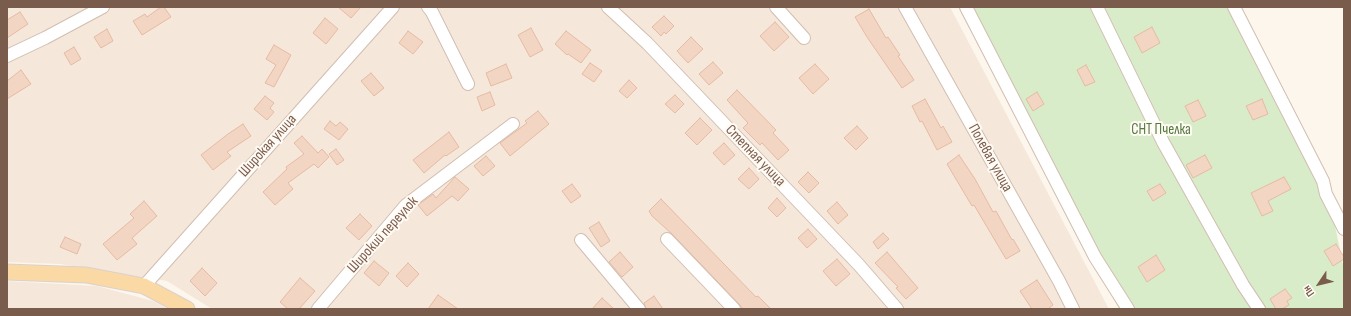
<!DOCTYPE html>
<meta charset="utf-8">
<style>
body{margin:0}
#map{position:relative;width:1351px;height:316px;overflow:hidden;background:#fdf6ec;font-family:"Sofia Sans Condensed",sans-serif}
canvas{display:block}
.frame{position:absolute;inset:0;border:8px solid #7a5c4d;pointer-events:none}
.north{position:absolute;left:1299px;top:264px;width:40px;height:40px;-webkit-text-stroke:3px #fffaf3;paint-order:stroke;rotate:235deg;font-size:11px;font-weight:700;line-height:16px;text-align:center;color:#7a5c4d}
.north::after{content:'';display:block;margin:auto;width:14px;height:18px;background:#7a5c4d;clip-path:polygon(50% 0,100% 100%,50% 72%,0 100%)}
</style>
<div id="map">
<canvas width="1351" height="316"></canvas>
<div class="frame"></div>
<div class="north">Пн</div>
</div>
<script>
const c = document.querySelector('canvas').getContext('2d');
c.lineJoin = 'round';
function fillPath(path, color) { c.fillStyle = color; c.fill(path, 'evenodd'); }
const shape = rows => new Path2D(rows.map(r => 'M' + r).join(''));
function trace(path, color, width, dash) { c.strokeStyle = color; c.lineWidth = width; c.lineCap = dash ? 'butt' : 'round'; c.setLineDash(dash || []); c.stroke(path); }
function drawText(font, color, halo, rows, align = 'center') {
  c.font = font + ' "Sofia Sans Condensed",sans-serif'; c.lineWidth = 4; c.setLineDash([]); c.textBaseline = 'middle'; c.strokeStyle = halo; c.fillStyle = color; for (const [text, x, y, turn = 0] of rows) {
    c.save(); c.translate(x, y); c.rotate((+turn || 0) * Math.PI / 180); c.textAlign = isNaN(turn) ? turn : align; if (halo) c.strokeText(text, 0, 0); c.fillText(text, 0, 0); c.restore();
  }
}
fillPath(shape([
 [7,7,950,7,1109,309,212,309,167,281,60,264,7,262],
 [7,281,97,286,153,301,168,309,7,309]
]), '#f5e8da');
fillPath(shape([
 [958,7,1237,7,1331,206,1344,270,1344,309,1119,309]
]), '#d8ecc9');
const building = shape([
 [161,7,164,7,171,17,142,35,133,21,145,14,147,17,161,7],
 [338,7,361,7,351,18,338,7],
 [869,9,886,38,888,37,900,55,898,56,914,80,902,88,867,37,855,17,869,9],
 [20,12,28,24,7,38,7,20,20,12],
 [664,16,674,26,666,34,664,32,661,36,652,27,664,16],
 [325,18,338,29,326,44,313,33,325,18],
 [775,22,789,37,774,51,760,36,775,22],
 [1152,27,1160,43,1142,53,1134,37,1152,27],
 [531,28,543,50,530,57,518,35,531,28],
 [107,29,113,41,101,48,94,37,107,29],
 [408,31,423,42,413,54,399,43,408,31],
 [566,31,591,50,581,63,568,54,567,55,555,44,566,31],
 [691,37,703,49,688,63,677,51,691,37],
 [274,45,291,55,274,87,265,83,276,65,266,59,274,45],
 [74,47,81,59,71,65,64,53,74,47],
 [713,62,723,73,709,85,699,74,713,62],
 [590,63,602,71,594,82,582,74,590,63],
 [506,64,512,78,491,86,486,73,506,64],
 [815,64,829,79,813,94,799,78,815,64],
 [1086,65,1095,82,1085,86,1077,70,1086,65],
 [21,70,31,84,7,99,7,81,21,70],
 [371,73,384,88,374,96,361,81,371,73],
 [629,80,637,88,627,98,619,91,629,80],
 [737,90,776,130,773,133,789,150,778,160,762,143,760,145,743,128,748,123,727,100,737,90],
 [490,92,495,105,482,111,477,97,490,92],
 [1037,92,1044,104,1033,111,1026,99,1037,92],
 [675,95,684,104,675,113,665,104,675,95],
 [265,96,274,103,270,108,274,112,267,120,254,109,265,96],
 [925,99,941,128,943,126,952,142,937,150,922,121,920,122,912,106,925,99],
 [1262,99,1268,114,1253,120,1246,106,1262,99],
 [1198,100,1206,116,1193,122,1185,106,1198,100],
 [538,111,549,124,510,156,500,143,527,123,525,121,538,111],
 [700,118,712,130,697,145,685,133,700,118],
 [330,121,336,126,340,122,348,129,339,140,324,129,330,121],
 [243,124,251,136,227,152,231,156,213,170,201,155,228,134,243,124],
 [857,126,868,138,856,150,844,138,857,126],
 [449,132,459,147,446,156,445,155,424,173,413,160,449,132],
 [302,136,318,153,322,149,329,157,318,168,314,164,288,183,293,189,275,205,263,192,287,169,286,167,304,154,294,143,302,136],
 [724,143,735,155,724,165,713,153,724,143],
 [336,149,344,160,337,165,329,154,336,149],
 [959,155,975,179,993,212,996,211,1012,240,1013,239,1020,251,1006,259,974,205,972,206,947,164,959,155],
 [1205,155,1212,168,1193,178,1186,165,1205,155],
 [486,156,495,166,483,176,474,166,486,156],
 [749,168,759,179,749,189,738,179,749,168],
 [808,172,819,183,809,193,798,182,808,172],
 [455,177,469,189,458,201,452,196,427,216,418,205,433,194,436,198,455,177],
 [1284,177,1291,189,1268,201,1273,211,1262,216,1251,193,1284,177],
 [572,184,581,196,571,203,562,191,572,184],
 [1160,184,1166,193,1153,201,1147,191,1160,184],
 [777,198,786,208,777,217,768,208,777,198],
 [661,199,756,297,758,296,771,309,743,309,739,304,672,234,652,216,649,211,661,199],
 [144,201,157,216,132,238,137,244,117,260,103,244,134,218,130,214,144,201],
 [837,202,848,215,838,224,827,211,837,202],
 [360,214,372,226,359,240,346,228,360,214],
 [599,222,610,241,601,247,589,228,599,222],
 [808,229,817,239,807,248,798,238,808,229],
 [883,233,889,239,878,249,873,242,883,233],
 [65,237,81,244,77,254,60,247,65,237],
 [1336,244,1344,257,1344,259,1333,266,1324,251,1336,244],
 [620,252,633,267,622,277,609,262,620,252],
 [887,252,918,288,906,299,896,288,898,287,875,263,887,252],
 [1156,255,1165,270,1147,282,1138,267,1156,255],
 [837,259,850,274,836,286,823,271,837,259],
 [374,261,389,273,379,286,364,273,374,261],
 [408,263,419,274,407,287,396,276,408,263],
 [202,268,217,283,205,296,190,281,202,268],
 [300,278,315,291,299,309,288,309,280,302,300,278],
 [1037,280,1053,305,1048,309,1032,309,1020,291,1037,280],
 [1285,289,1292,298,1287,301,1289,305,1282,309,1276,309,1270,299,1285,289],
 [438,295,458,309,428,309,438,295],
 [654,296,663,309,646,309,644,303,654,296],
 [602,298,614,309,592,309,602,298]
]);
fillPath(building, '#f3d5c3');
trace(building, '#e6bba3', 1);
const minor = shape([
 [428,7,432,12,468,84],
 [608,7,647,43,859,265,897,309],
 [776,7,804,38],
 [905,7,1059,281,1073,309],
 [966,7,1095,257,1128,309],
 [1097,7,1163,142,1243,285,1259,309],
 [1234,7,1323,181,1326,194,1344,229],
 [7,56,45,38,103,7],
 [667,239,734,309],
 [581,240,639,309],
 [144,286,393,7],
 [318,309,406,205,513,124]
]);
const major = shape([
 [7,272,86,275,144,286,187,309]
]);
trace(minor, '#d1beb0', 14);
trace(major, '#dad1cd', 17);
trace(minor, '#fff', 12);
trace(major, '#fbd9a5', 15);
drawText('15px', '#537a41', '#fffaf3', [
 ["СНТ Пчелка",1161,130]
]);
drawText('15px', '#7a5c4d', '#fffaf3', [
 ["Широкая улица",268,146,-48],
 ["Степная улица",755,156,46],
 ["Полевая улица",990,158,61],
 ["Широкий переулок",383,235,-48]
]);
</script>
